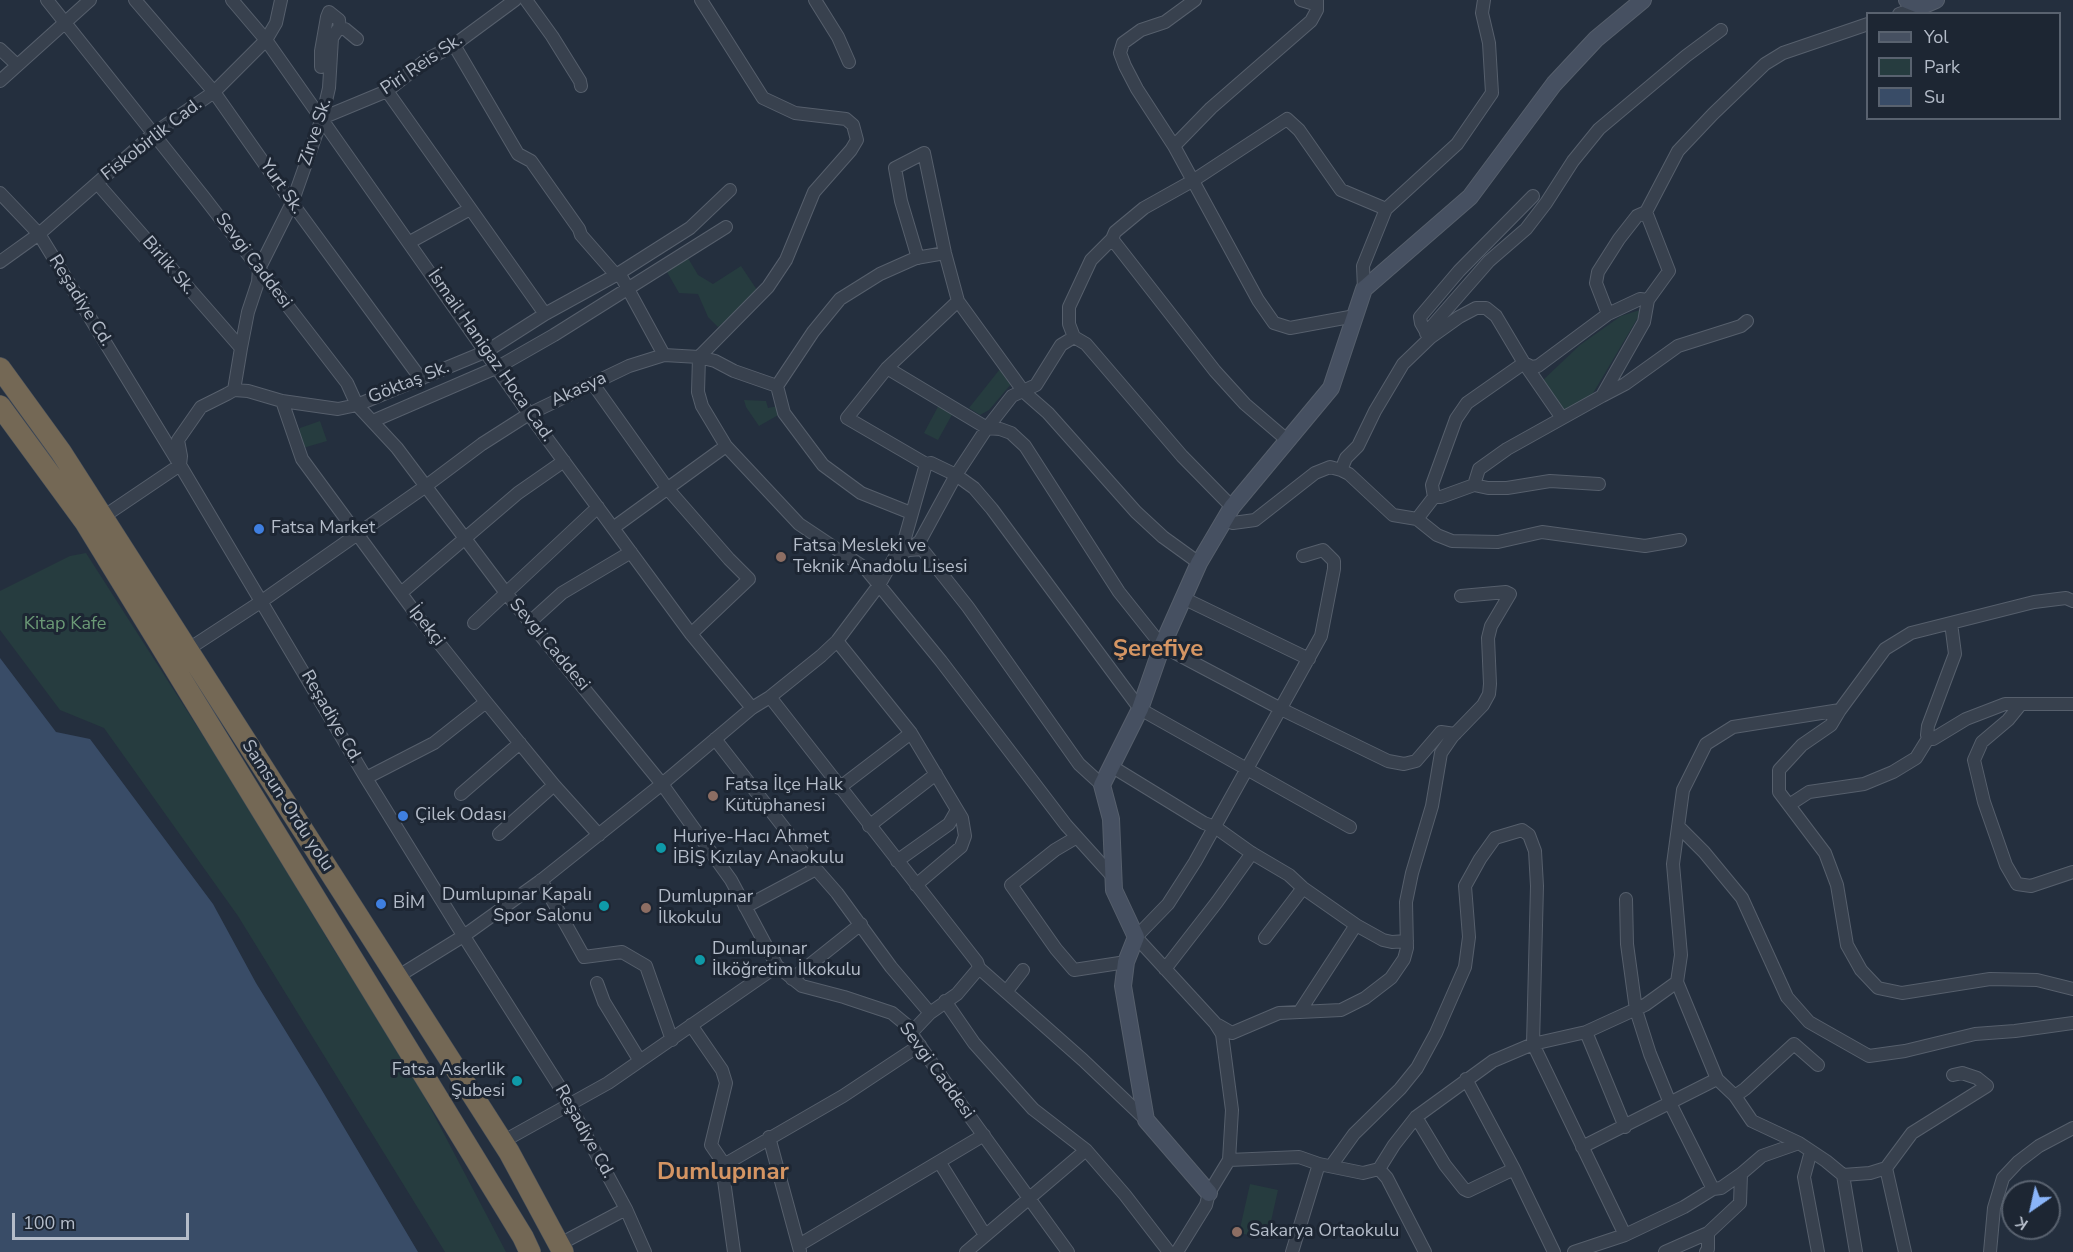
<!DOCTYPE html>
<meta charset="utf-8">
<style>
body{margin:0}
#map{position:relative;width:2073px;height:1252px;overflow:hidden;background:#242f3e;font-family:"Nunito Sans",sans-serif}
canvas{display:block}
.legend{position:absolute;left:1866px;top:12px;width:195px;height:108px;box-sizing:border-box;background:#1d2633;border:2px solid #59626f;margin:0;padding:8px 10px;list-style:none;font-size:18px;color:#b4bcc9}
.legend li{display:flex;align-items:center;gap:12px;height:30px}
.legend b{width:30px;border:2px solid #59626f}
.north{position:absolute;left:2001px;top:1180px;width:60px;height:60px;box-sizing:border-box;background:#1d2633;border:2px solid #59626f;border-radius:50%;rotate:214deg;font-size:16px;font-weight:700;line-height:24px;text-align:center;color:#b4bcc9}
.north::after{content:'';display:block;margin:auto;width:21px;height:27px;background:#8ab4f8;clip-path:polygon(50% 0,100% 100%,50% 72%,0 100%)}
.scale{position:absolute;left:12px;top:1213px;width:177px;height:27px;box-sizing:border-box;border:3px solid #b4bcc9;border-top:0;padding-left:8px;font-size:18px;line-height:21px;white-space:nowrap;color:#b4bcc9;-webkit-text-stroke:4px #1d2633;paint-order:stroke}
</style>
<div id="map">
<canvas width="2073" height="1252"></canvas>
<ul class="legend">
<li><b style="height:8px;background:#465061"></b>Yol</li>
<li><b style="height:16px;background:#263c3f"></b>Park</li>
<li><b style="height:16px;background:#394c67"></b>Su</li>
</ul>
<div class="north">K</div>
<div class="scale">100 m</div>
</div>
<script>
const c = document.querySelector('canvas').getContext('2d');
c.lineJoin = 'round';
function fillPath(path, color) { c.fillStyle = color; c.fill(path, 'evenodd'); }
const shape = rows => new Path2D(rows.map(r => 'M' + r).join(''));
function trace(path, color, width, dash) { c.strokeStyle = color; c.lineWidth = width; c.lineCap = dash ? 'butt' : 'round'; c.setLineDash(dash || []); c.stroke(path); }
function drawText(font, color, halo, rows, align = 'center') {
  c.font = font + ' "Nunito Sans",sans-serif'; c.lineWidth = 6; c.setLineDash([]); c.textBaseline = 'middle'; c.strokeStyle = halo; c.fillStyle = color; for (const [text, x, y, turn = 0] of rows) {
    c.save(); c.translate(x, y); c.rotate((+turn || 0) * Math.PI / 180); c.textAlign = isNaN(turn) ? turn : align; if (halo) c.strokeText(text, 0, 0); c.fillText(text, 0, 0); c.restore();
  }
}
fillPath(shape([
 [688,258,698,275,713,284,741,266,757,290,736,312,718,327,708,317,698,294,679,293,667,272],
 [1643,309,1592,395,1562,411,1542,381,1580,345,1621,316],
 [1000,369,1012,383,989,410,980,415,969,408],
 [744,400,766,401,768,408,778,406,780,414,759,426,746,407],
 [940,403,954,411,938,440,924,433],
 [320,421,327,441,303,448,298,434,300,428],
 [86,553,241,795,334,950,402,1054,506,1252,445,1252,238,916,104,728,60,710,0,630,0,591,70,556],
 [1250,1184,1278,1190,1267,1239,1239,1233]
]), '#263c3f');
fillPath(shape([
 [0,658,56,732,90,739,213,904,256,983,320,1087,418,1252,0,1252]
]), '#394c67');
const street = shape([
 [47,0,203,196,347,383,357,405,397,448,506,593,662,784,731,880,777,966,802,986,844,997,892,1013,909,1027,911,1033,955,1096,1068,1252],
 [135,0,214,92,292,203,421,379],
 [232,0,266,40,529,414,691,634,752,708],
 [526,0,552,36,580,81,581,86],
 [815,0,838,37,849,62],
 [1195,0,1165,22,1141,30,1123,43,1120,53,1125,66,1137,89,1174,146,1258,300,1274,323,1290,328,1355,316],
 [1301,0,1311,3,1317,0],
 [1899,14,1922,6],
 [454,45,518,154,531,161,579,229,581,235,616,275,622,278,664,355],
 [0,49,17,65],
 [321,67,321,51,327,17,329,12,339,20,340,29],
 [0,81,90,0],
 [387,91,545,314],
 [322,118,387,91,426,60,454,45,515,0],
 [1174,146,1211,108,1311,21,1317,10,1317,0],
 [97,183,241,348],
 [0,193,39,234,180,465,366,778,458,927,561,1089,626,1209,645,1252],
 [1112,239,1215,371,1245,404,1287,440],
 [410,242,470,209],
 [918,258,901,201,895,168,924,153,945,253,958,301,1024,392,1048,413,1136,512,1163,537,1199,563],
 [0,262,39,234,153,134,214,92,266,40,276,23,281,0],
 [1364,289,1363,266,1386,209,1457,144,1492,93,1489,43,1482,13,1484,0],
 [958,301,887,368,847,418,926,464,931,463,956,475,974,488,992,509,1140,709,1350,827],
 [1608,314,1596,283,1598,272,1619,239,1637,216,1646,212,1678,151,1713,114,1765,64,1783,53,1868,24],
 [1426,333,1489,261,1526,229,1546,203,1573,161,1599,129,1686,56,1721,30],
 [1429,337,1421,323,1420,317,1459,271,1533,196],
 [1524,363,1532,367,1538,366,1608,314,1640,299,1648,300],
 [887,368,987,428,1000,429,1011,433,1025,446,1119,592,1162,646,1281,709,1388,761,1404,764,1416,761,1441,732,1455,734],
 [593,384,667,488,729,559,749,579,691,634],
 [777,386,734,371,715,361,699,357,698,392,702,406,726,446,799,524,865,568,879,585,896,555,909,550,920,541,956,475,987,428,1012,396,1036,385,1061,345,1074,337],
 [234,390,241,348,248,312,258,282,259,269,292,203,322,118,329,88,332,38,338,29,345,29,357,39],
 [1602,396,1625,384,1678,346,1741,326,1747,321],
 [282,401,302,459,419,618,486,702,554,785,599,835],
 [1562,418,1524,363,1496,316,1486,308,1476,308,1459,317,1431,337,1403,364,1375,411,1358,446,1346,458,1341,470,1349,474,1393,515,1417,519,1437,535,1452,541,1498,542,1542,532,1645,546,1680,540],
 [373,421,498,367,554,335,726,227],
 [926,464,903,545,909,550,922,549,968,607,1079,764,1102,785],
 [1474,485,1479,469,1507,449,1602,396,1644,322,1648,300,1669,271,1646,212],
 [1434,497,1441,497,1474,485,1488,488,1507,488,1550,481,1599,484],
 [1232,507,1182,456,1086,344,1074,337,1069,324,1069,307,1091,260,1112,239,1115,232,1144,208,1194,180,1287,119,1299,130,1341,190,1386,209],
 [911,513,861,493,823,465,784,413,777,386,813,332,840,299,880,274,916,258,945,253],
 [103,517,180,465,181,456,178,440,201,407,227,394,234,390,248,391,282,401,338,409,357,405,487,351,545,314,616,275,690,228,730,190],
 [1417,519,1434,497,1432,485,1456,419,1467,403,1524,363],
 [1224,520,1233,523,1255,520,1315,473,1330,467,1341,470],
 [613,528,726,446],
 [401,593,518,493,564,461],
 [1183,598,1309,659],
 [530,622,562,593,631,552],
 [474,623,598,507],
 [1951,623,1955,654,1928,726,1927,735,1933,739,1966,719,2005,704,2073,704],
 [837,641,911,733,962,818,965,836,961,847,916,885],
 [187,650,262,601,426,486,482,444,529,414,629,366,664,355,699,357,768,287,786,260,814,192,851,150,857,140,853,125,846,119,795,113,763,98,701,0],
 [770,697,977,962,979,968,1083,1060,1146,1120],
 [2021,704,2008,720,1982,742,1974,760,1984,802,2006,865,2017,884,2031,886,2073,872],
 [1840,710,1831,725,1802,745,1779,770,1779,792,1825,853,1837,885,1847,945,1861,970,1878,988,1902,993,1990,979,2037,980,2073,989],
 [715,739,816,869,837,893,891,967,930,1013],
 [1111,766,1204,823,1215,827,1250,852,1289,875,1303,888,1356,925,1300,1011],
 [366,778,434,743,486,702],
 [839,788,911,733],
 [461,794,520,743],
 [1789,805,1809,792,1864,784,1893,772,1916,758,1929,737],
 [869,826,936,774],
 [1678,826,1704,852,1742,898,1787,997,1809,1022,1869,1056,1905,1051,1975,1034,2015,1031,2073,1023],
 [499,834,554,785],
 [1077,837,1055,850,1011,885,1056,949,1074,970,1126,962],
 [897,861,949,824,957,810],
 [541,880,584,957,622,952,646,966,672,1040],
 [1626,899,1627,944,1636,1010,1650,1054,1670,1103,1713,1189],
 [745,907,816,869],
 [1356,925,1383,940,1392,942,1407,941],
 [1265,938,1303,888],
 [1165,969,1217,902,1252,853],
 [397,977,465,935,543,879,662,784,752,708,770,697,821,656,837,641,879,585,941,661,1066,825,1113,877],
 [792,979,861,924],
 [1677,982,1717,1079,1735,1096,1752,1121,1799,1143,1826,1161,1843,1175,1870,1173,1886,1168],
 [597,983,604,1002,640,1061],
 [1006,992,1023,970],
 [945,1001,974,1043,1033,1109,1086,1150,1125,1195,1169,1252],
 [691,1025,722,1070,726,1083,711,1145,724,1164],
 [1218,1025,1232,1033,1279,1013,1341,1010,1365,998,1391,978,1404,959,1407,948,1406,902,1412,873,1432,806,1441,753,1452,737,1483,705,1489,694,1490,684,1488,638,1491,626,1510,594,1506,592,1461,596],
 [1586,1032,1625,1127],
 [911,1033,930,1013,957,994,979,968],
 [1466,1079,1514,1169,1554,1252],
 [1735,1096,1745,1089,1794,1044,1818,1065],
 [1416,1117,1445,1165,1464,1189,1468,1191,1514,1169],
 [769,1137,800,1251],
 [502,1142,608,1083,777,966],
 [1582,1147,1717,1079],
 [1811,1151,1804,1177,1818,1252],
 [1229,1160,1232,1110,1222,1034,1215,1023,1136,937,1168,904,1195,862,1321,636,1334,569,1334,561,1323,550,1303,556],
 [940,1163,985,1235],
 [1331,1166,1354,1134,1400,1089,1417,1068,1436,1033,1465,967,1469,937,1465,886,1480,859,1495,838,1522,830,1529,835,1535,851,1537,886,1533,1044,1625,1235],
 [1379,1169,1387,1178,1425,1252],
 [1843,1175,1856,1252],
 [558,1245,626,1209],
 [799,1245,984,1135],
 [734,1252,722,1166,843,1096,920,1045],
 [966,1252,1086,1150],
 [1177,1252,1206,1205,1209,1193,1229,1160,1299,1157,1319,1164,1363,1173,1379,1169,1394,1145,1416,1117,1493,1061,1533,1044,1586,1032,1645,1005,1677,982,1681,955,1673,864,1683,790,1706,744,1733,727,1840,710,1885,649,1911,633,2034,602,2066,598,2073,601],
 [1292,1252,1319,1164],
 [1574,1252,1625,1235,1684,1207,1713,1189,1721,1188,1741,1174],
 [1665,1252,1708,1233],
 [1706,1252,1708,1249,1708,1233,1740,1203,1741,1174,1762,1156,1799,1143],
 [1905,1252,1886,1168,1912,1133,1987,1086,1977,1078,1962,1073,1953,1075],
 [1990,1252,1994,1208,2003,1178,2018,1162,2039,1146,2073,1128]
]);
const secondary = shape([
 [1907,0,1922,6,1936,0],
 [1209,1193,1146,1120,1123,986,1126,962,1136,937,1114,890,1111,819,1102,785,1140,709,1162,646,1199,563,1232,507,1331,388,1364,289,1470,197,1554,84,1596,39,1643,0]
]);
const highway = shape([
 [0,368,61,452,509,1152,563,1252],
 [0,406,85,522,523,1237,530,1252]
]);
trace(street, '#565f6c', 14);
trace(secondary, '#565f6c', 18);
trace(highway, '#434c59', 22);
trace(street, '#38414e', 12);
trace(secondary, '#465061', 16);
trace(highway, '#746855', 21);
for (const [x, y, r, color] of [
 [259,529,6,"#3f7fe0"],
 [781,557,6,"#8d6e63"],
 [713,796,6,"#8d6e63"],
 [403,816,6,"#3f7fe0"],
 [661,848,6,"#0f9aa8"],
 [381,904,6,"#3f7fe0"],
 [604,906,6,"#0f9aa8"],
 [646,908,6,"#8d6e63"],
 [700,960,6,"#0f9aa8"],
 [517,1081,6,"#0f9aa8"],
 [1237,1232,6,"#8d6e63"]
]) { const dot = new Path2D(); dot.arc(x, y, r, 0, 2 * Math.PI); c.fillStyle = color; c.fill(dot); trace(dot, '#1d2633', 2); }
drawText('18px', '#b4bcc9', '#1d2633', [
 ["Piri Reis Sk.",422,65,-34],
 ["Zirve Sk.",316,132,-72],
 ["Fiskobirlik Cad.",152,140,-38],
 ["Yurt Sk.",281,187,55],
 ["Sevgi Caddesi",253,261,53],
 ["Birlik Sk.",168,266,49],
 ["Reşadiye Cd.",80,301,58],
 ["İsmail Hanigaz Hoca Cad.",490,356,55],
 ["Göktaş Sk.",409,383,-22],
 ["Akasya",579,390,-25],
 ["İpekçi",426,626,52],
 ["Sevgi Caddesi",549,645,50],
 ["Reşadiye Cd.",331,717,60],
 ["Samsun-Ordu yolu",287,806,57],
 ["Sevgi Caddesi",936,1071,54],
 ["Reşadiye Cd.",584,1132,61]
]);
drawText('18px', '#b4bcc9', '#1d2633', [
 ["Fatsa Market",271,529],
 ["Fatsa Mesleki ve",793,547],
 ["Teknik Anadolu Lisesi",793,568],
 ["Fatsa İlçe Halk",725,786],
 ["Kütüphanesi",725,807],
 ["Çilek Odası",415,816],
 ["Huriye-Hacı Ahmet",673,838],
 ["İBİŞ Kızılay Anaokulu",673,859],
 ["Dumlupınar Kapalı",592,896,"right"],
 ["Spor Salonu",592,917,"right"],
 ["Dumlupınar",658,898],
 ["İlkokulu",658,919],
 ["BİM",393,904],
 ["Dumlupınar",712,950],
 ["İlköğretim İlkokulu",712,971],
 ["Fatsa Askerlik",505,1071,"right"],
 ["Şubesi",505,1092,"right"],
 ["Sakarya Ortaokulu",1249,1232]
], 'left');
drawText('18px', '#6b9a76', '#1d2633', [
 ["Kitap Kafe",65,625]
]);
drawText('bold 24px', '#d59563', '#1d2633', [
 ["Şerefiye",1158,650],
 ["Dumlupınar",723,1173]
]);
</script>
